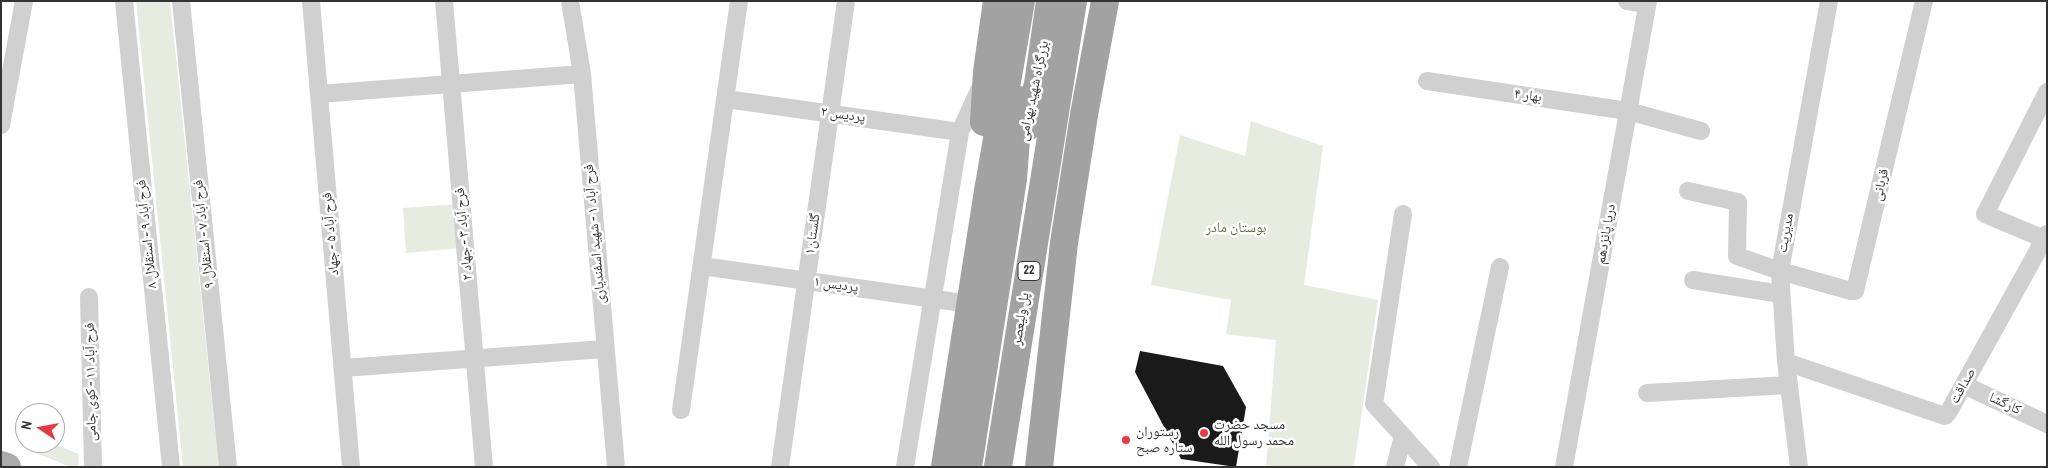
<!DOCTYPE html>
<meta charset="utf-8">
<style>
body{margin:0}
#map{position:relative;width:2048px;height:468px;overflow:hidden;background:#fff;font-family:"Archivo Narrow",sans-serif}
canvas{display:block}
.frame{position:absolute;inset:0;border:2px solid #333;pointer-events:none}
.north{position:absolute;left:15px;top:403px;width:50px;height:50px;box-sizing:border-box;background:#fff;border:1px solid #adadad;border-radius:50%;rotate:282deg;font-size:14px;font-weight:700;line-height:20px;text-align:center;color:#333}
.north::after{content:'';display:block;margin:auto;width:18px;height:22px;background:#e63946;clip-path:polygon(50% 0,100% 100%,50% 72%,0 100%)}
</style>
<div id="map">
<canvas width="2048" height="468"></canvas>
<div class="frame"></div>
<div class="north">N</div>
</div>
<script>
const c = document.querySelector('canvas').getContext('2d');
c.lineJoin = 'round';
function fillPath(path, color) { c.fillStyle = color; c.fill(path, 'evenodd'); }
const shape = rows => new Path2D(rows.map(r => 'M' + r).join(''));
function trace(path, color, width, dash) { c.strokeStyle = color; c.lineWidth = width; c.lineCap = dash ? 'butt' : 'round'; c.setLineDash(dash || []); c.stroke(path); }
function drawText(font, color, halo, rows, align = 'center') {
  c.font = font + ' "Archivo Narrow","Noto Naskh Arabic",sans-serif'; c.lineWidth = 5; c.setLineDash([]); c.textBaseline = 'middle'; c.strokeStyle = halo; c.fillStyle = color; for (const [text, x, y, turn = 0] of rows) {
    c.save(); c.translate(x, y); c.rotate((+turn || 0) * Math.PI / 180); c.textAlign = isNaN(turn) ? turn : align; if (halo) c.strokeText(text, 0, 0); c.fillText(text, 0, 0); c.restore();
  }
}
fillPath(shape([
 [136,1,170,1,219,467,183,467],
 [1251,121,1323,146,1304,285,1378,300,1354,467,1266,467,1276,340,1226,334,1231,300,1151,285,1180,135,1245,156],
 [457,204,461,248,406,253,403,208],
 [39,443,52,443,79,454,78,467,71,467,36,453]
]), '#e6ecdf');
fillPath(shape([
 [1140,351,1223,366,1246,407,1236,467,1181,459,1135,372]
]), '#1a1a1a');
trace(shape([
 [124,1,171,467],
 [181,1,228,467],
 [311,1,351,467],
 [444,1,484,467],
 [570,1,582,74,616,467],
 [1627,1,1647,4],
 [1427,81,1628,111,1701,131],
 [319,94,582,74],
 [726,99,960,132],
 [1,125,24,1],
 [1688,191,1738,202,1737,256,1780,271,1851,291,1855,291,1924,1],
 [1403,214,1374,404,1431,467],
 [2044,239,1985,214,2047,92],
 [702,266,970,304],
 [1693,280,1781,294],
 [89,297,93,467],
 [1786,362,1945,416,1948,413,2047,234],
 [343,368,605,349],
 [1964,385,2047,424],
 [1647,393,1789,385],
 [681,410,739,1],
 [780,467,846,1],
 [905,467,960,132,981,86],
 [1395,467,1403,436],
 [1458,467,1500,267],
 [1564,467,1648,1],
 [1799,467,1786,362,1780,271,1829,1]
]), '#d0d0d0', 18);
trace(shape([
 [1,465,7,467]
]), '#ababab', 28);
trace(shape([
 [984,122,987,72,997,1],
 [1027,127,1038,84,1050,1],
 [945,467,988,191,1021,1],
 [968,467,1013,179,1019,100],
 [998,467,1073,1],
 [1039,467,1064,243,1084,115,1105,1]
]), '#a2a2a2', 28);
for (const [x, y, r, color] of [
 [1204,433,5,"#e63946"],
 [1126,440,5,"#e63946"]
]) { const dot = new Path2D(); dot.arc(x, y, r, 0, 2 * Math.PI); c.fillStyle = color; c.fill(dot); trace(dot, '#fff', 2); }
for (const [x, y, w] of [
 [1029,271,22]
]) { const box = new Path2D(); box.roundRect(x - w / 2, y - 9.5, w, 19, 4); c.fillStyle = '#fff'; c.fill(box); trace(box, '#333', 1); }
drawText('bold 12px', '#333', null, [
 ["22",1029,271]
]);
drawText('14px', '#333', '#fff', [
 ["بزرگراه شهید بهرامی",1034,91,-78],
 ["بهار ۴",1528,96,8],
 ["پردیس ۲",843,115,8],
 ["قربانی",1881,185,-77],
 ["مدیریت",1786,233,-80],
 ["فرح آباد ۹ - استقلال ۸",147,234,-96],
 ["فرح آباد ۷ - استقلال ۹",204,234,-96],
 ["فرح آباد ۵ - جهاد",331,234,-95],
 ["فرح آباد ۳ - جهاد ۲",464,234,-95],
 ["فرح آباد ۱ - شهید اسفندیاری",595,234,-95],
 ["گلستان۱",813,234,-82],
 ["دریا پانزدهم",1606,234,-80],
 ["پردیس ۱",836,285,8],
 ["پل ولیعصر",1021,319,-81],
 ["فرح آباد ۱۱ - کوی جامی",91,382,-91],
 ["صداقت",1963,386,-61],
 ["کارگشا",2005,404,25]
]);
drawText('14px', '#56703f', '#fff', [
 ["بوستان مادر",1236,228]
]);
drawText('14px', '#333', '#fff', [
 ["مسجد حضرت",1214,425],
 ["محمد رسول الله",1214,441],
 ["رستوران",1136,432],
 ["ستاره صبح",1136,448]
], 'left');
</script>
